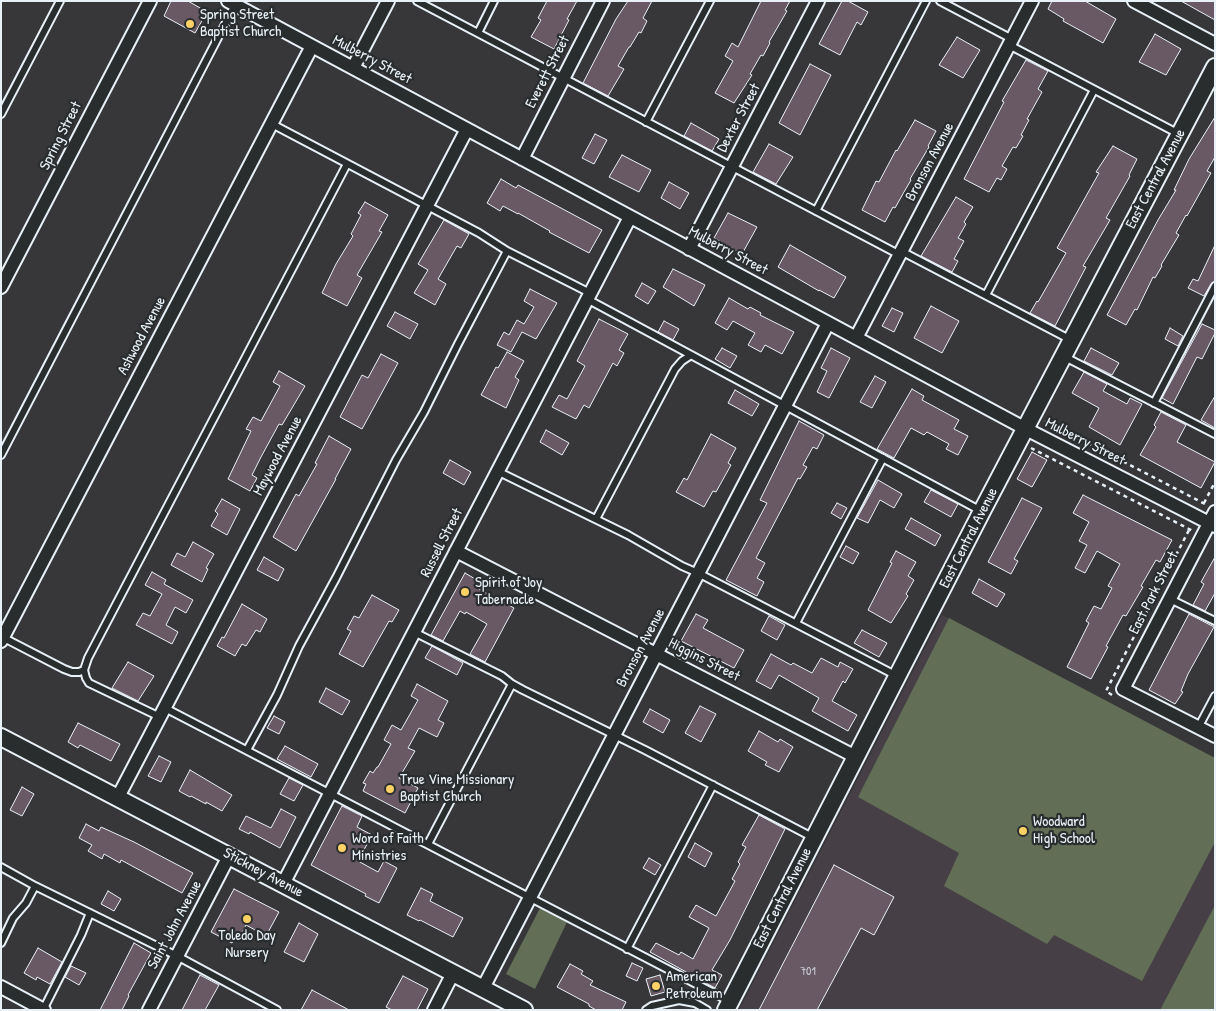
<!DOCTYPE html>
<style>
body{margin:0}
#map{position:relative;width:1216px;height:1011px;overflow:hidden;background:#373639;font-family:"Patrick Hand",sans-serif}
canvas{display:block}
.frame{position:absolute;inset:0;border:2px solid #e8f1f8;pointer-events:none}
</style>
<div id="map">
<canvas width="1216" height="1011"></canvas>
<div class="frame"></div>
</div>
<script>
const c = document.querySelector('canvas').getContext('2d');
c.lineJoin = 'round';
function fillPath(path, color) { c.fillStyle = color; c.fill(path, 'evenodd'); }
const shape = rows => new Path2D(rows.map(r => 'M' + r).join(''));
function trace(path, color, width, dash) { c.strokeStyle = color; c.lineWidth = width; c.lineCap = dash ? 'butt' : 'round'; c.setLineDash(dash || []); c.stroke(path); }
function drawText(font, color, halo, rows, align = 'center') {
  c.font = font + ' "Patrick Hand",sans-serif'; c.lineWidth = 4.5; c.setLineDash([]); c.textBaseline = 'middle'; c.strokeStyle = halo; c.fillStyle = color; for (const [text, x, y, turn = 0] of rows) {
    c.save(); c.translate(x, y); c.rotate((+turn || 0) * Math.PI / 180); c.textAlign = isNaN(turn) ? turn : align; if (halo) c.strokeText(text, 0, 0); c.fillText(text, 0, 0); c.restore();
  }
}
fillPath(shape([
 [942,615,1215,758,1215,905,1160,1010,739,1010]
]), '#464046');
fillPath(shape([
 [949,618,1215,758,1215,842,1142,981,1054,935,1047,944,944,886,959,853,858,797],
 [1215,905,1215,1010,1160,1010],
 [540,908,567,922,535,989,506,974]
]), '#626e55');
const building = shape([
 [171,1,188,1,207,12,195,33,164,16,171,1],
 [547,1,577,1,567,19,569,20,554,49,531,37,541,20,538,18,547,1],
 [628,1,652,1,643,18,647,21,641,33,639,32,630,47,629,47,618,66,624,69,608,96,583,83,616,19,628,1],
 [761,1,790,1,785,10,787,11,769,42,770,43,763,56,761,55,750,74,752,75,734,103,715,93,733,61,725,56,732,43,738,47,761,1],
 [842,1,848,1,868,12,861,25,857,22,840,55,819,44,842,1],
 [1052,1,1085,1,1116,19,1103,43,1063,21,1064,19,1048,9,1052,1],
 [1181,1,1215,1,1215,20,1181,1],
 [1155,34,1181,49,1166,75,1139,62,1155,34],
 [957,37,980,50,963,78,939,65,957,37],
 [1026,60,1048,71,1038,89,1042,92,1027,119,1029,120,1021,135,1023,136,1016,148,1013,147,1002,166,1007,169,1001,180,997,178,989,192,964,179,1004,102,1002,101,1026,60],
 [810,64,831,75,800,135,779,123,810,64],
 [1215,117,1215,157,1207,171,1211,173,1187,216,1186,215,1176,233,1179,235,1161,265,1162,266,1155,278,1153,277,1137,310,1135,309,1126,325,1107,315,1158,220,1176,190,1174,190,1189,159,1215,117],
 [915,120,936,131,928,146,929,147,910,179,911,180,904,192,895,208,893,207,885,222,862,210,876,181,879,182,896,150,897,151,915,120],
 [691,123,719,139,712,151,684,136,691,123],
 [595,134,607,140,594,164,582,158,595,134],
 [769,144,793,157,776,184,753,172,769,144],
 [1113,146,1137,159,1129,175,1130,176,1106,218,1110,220,1083,266,1086,267,1055,326,1030,313,1037,301,1038,302,1066,253,1057,248,1099,173,1096,172,1113,146],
 [622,155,651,170,639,192,609,177,622,155],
 [501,179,516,188,518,185,602,230,589,253,549,232,550,231,518,213,518,214,503,206,500,211,487,203,501,179],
 [669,182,689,193,680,209,661,198,669,182],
 [956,197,973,207,964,222,966,224,958,238,964,241,954,259,958,261,952,272,921,256,956,197],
 [365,202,388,215,379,231,382,232,357,275,362,278,347,306,322,293,336,264,353,236,351,234,361,215,358,213,365,202],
 [728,213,757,227,742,254,714,238,728,213],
 [444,220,469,234,461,248,457,246,438,279,446,284,435,305,414,293,428,270,418,264,444,220],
 [790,245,846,277,834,298,819,290,819,291,778,267,790,245],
 [1215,245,1215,281,1211,284,1204,296,1188,288,1193,279,1198,281,1215,245],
 [673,269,705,285,694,306,663,287,673,269],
 [642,283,656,291,648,304,635,296,642,283],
 [530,289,557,303,536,339,522,332,511,352,497,345,504,332,509,335,517,320,524,324,534,307,524,301,530,289],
 [729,298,748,309,750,307,761,313,760,315,794,332,782,354,765,345,761,352,748,345,755,333,733,321,727,330,715,323,729,298],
 [931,306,959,321,942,353,914,338,931,306],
 [892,308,903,313,894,332,882,326,892,308],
 [395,312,418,324,410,339,387,326,395,312],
 [599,319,628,334,619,350,624,353,617,366,613,363,589,408,584,405,576,419,552,407,559,395,567,399,585,366,577,361,599,319],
 [664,321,679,329,673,340,658,332,664,321],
 [1202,324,1215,330,1215,333,1202,359,1197,357,1173,404,1162,398,1202,324],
 [1170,328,1183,336,1178,346,1165,339,1170,328],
 [722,348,737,356,730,368,715,359,722,348],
 [831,348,850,358,829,398,817,392,827,371,821,368,831,348],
 [1091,348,1119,363,1112,375,1084,361,1091,348],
 [507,352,524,361,515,377,519,380,506,408,481,395,496,367,498,368,507,352],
 [381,354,398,363,362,429,340,417,362,375,368,378,381,354],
 [279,371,305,386,282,425,279,424,261,457,252,475,257,478,250,491,228,479,251,431,246,429,253,417,261,421,280,386,273,382,279,371],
 [1084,372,1107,384,1103,391,1127,404,1130,398,1142,404,1120,445,1089,427,1099,408,1072,393,1084,372],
 [875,376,886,382,872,408,860,402,875,376],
 [912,389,924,396,922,400,959,420,954,429,968,436,958,455,946,449,949,444,927,432,924,435,911,428,894,458,877,449,912,389],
 [735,390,759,404,752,416,728,403,735,390],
 [1215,396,1215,428,1201,420,1215,396],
 [1161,412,1186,425,1177,442,1215,462,1201,488,1140,455,1156,427,1154,425,1161,412],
 [799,421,824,435,817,449,813,447,803,465,807,467,800,479,798,478,756,558,765,563,757,578,764,582,757,596,726,580,767,503,760,500,799,421],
 [546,430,569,443,562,455,540,442,546,430],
 [711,434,736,448,728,463,731,465,716,492,713,491,704,507,676,492,684,478,687,480,711,434],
 [329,436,351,449,335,479,336,479,296,551,273,537,296,494,299,496,317,464,315,463,329,436],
 [1032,452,1047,460,1032,487,1017,479,1032,452],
 [450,460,471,472,464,485,443,473,450,460],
 [878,480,902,494,894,508,880,500,868,523,857,518,878,480],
 [931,490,958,504,951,517,924,502,931,490],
 [1083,495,1172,540,1160,562,1156,560,1141,586,1143,587,1126,616,1123,615,1106,646,1108,647,1091,679,1067,667,1089,623,1086,621,1094,606,1101,609,1112,588,1108,586,1120,564,1097,551,1085,573,1075,568,1087,545,1079,541,1089,522,1073,513,1083,495],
 [1022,498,1042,508,1014,559,1018,561,1011,574,988,562,1022,498],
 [222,499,240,509,227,535,211,526,218,514,215,511,222,499],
 [837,503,847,508,841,519,831,513,837,503],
 [911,518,941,535,935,546,905,529,911,518],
 [193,542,214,554,206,568,208,569,202,582,171,565,177,553,185,557,193,542],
 [846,546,859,553,853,564,840,557,846,546],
 [896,551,916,562,908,576,914,580,906,594,908,596,891,623,868,610,892,563,890,562,896,551],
 [264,557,284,569,278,581,257,570,264,557],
 [1215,557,1215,593,1205,611,1193,605,1204,584,1201,582,1215,557],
 [152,572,166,580,164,584,193,600,186,613,175,607,166,625,178,632,172,644,136,625,143,613,150,616,162,594,145,585,152,572],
 [465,573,482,583,479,589,514,608,485,662,470,654,487,624,466,612,465,614,460,611,443,641,431,635,465,573],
 [979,579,1005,594,997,607,972,593,979,579],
 [372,595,399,610,392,622,389,621,363,667,339,654,351,631,347,629,354,616,359,618,372,595],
 [242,604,267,619,260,632,256,630,246,646,242,644,235,656,217,646,222,637,224,638,242,604],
 [696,614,708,620,703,628,744,650,734,668,681,641,696,614],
 [1189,614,1214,627,1188,674,1181,691,1183,692,1175,704,1149,690,1189,614],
 [769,616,785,625,777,640,761,631,769,616],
 [862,630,887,643,879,657,854,643,862,630],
 [432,646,463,663,457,675,425,658,432,646],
 [771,654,791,665,793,663,812,673,821,658,838,667,840,662,853,669,845,683,843,681,832,701,857,715,848,731,812,711,819,698,779,675,771,689,756,681,771,654],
 [128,662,154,676,138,701,112,688,128,662],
 [417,684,448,701,438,720,444,723,437,737,419,728,408,748,415,751,399,778,418,788,405,813,363,791,366,784,363,783,370,771,373,773,377,767,378,767,391,744,384,740,392,725,401,730,418,700,411,696,417,684],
 [326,688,350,701,342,715,319,702,326,688],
 [700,706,716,714,701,742,685,733,700,706],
 [650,709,670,720,663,733,643,722,650,709],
 [274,716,285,722,279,734,267,728,274,716],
 [78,723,120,744,111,761,80,745,78,748,68,742,78,723],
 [759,731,778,742,780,739,793,747,779,772,765,765,767,762,748,751,759,731],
 [285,746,318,764,311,777,277,759,285,746],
 [159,756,171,762,161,782,148,776,159,756],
 [190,770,232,795,222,811,206,802,206,804,191,796,190,797,179,791,190,770],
 [289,778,303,785,294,801,280,794,289,778],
 [22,787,34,794,22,816,10,810,22,787],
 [342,806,362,816,357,827,372,835,358,861,378,872,384,861,397,868,379,903,365,896,366,894,311,865,342,806],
 [281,809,296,817,280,848,250,832,249,834,239,829,246,816,271,828,281,809],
 [759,815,785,829,730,940,712,970,722,975,715,988,650,952,656,943,679,955,681,952,693,959,709,928,689,917,696,905,716,916,735,881,732,879,740,864,738,862,746,847,742,845,759,815],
 [86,824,99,831,101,827,134,842,193,873,182,893,121,860,120,863,104,854,102,859,88,851,92,845,79,838,86,824],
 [695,843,712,853,705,867,688,857,695,843],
 [649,858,661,865,655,875,643,868,649,858],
 [834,865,894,897,874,935,861,928,817,1010,759,1010,834,865],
 [421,888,433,894,430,901,463,918,453,937,420,920,419,921,407,915,421,888],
 [234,889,279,912,266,936,246,925,242,933,238,932,232,943,211,932,234,889],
 [108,891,121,899,114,911,101,904,108,891],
 [299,923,318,934,304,962,284,952,299,923],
 [134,943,151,953,128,995,129,996,122,1010,100,1010,134,943],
 [38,948,62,962,50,984,37,977,36,980,24,973,38,948],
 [632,963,643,968,637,981,626,976,632,963],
 [570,964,583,971,581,974,593,981,590,985,626,1002,622,1010,596,1010,589,1006,589,1004,557,987,570,964],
 [71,966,86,973,79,985,65,977,71,966],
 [200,975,219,985,205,1010,182,1010,200,975],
 [660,975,665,992,651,996,646,979,660,975],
 [403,976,428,989,417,1010,392,1010,386,1007,403,976],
 [312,990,349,1010,301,1010,312,990]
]);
fillPath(building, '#695964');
trace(building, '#e8f1f8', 1);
const service = shape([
 [417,1,900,255],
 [940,1,1012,39],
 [478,33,494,1],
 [1009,45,1179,134],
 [1,114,60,1],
 [646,122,710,1],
 [272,124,479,233,507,251,590,293],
 [816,211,926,1],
 [901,251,1071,340],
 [986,295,1094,90],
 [587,299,981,511],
 [1065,357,1215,434],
 [1154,403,1215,286],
 [1,455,235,5],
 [497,471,628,535,682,566,698,573,897,676],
 [596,519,675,369,682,361,691,355],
 [1170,599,1215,621],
 [796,623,883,458],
 [414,632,502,676,512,684,523,690,645,750,814,838],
 [2,637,64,669,72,672,79,672,84,670,86,678,89,683,160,717],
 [84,670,88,658,347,164],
 [165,708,729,1001],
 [1198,728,1215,696],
 [247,750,277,695,299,646,336,578,396,460,424,412,458,344,507,251],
 [428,844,512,684],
 [1,867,35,886,177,956,277,1010],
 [1,943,13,918,26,903,35,886],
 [627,949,713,785],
 [43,1010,81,935,90,913],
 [646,1010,652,1006,679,1000,695,1003,707,1010]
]);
const minor = shape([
 [228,1,1026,429,1215,526],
 [1134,1,1215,44],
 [353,68,388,1],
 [522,159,603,1],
 [689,249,818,1],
 [1,287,150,1],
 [856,338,1032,1],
 [1215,512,1123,689,1215,736],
 [456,551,856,757],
 [1,641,312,46],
 [118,797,467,129],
 [283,884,630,217],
 [1,987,44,1010],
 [483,988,828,323],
 [149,1010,229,856],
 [434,1010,453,973]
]);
const tertiary = shape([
 [1,737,524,1010],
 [726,1010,982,511,1215,67]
]);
trace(service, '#e8f1f8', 10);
trace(minor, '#e8f1f8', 16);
trace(tertiary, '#e8f1f8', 20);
trace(shape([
 [1045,421,1207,505],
 [1031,448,1193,531],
 [1204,503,1215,482],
 [1112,695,1106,691,1189,530]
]), '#e8f1f8', 2.5, [4, 4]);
trace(service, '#2a2d2e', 6);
trace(minor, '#2a2d2e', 12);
trace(tertiary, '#2a2d2e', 16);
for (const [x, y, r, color] of [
 [190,24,5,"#ffd166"],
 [465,592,5,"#ffd166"],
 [390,789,5,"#ffd166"],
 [1023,831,5,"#ffd166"],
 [342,848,5,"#ffd166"],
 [247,919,5,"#ffd166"],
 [656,986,5,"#ffd166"]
]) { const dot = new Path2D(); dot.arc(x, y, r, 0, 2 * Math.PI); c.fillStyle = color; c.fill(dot); trace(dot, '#2a2d2e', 2); }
drawText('12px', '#c8cbd3', null, [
 ["701",808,972]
]);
drawText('15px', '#e8f1f8', '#2a2d2e', [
 ["Spring Street",200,15],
 ["Baptist Church",200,32],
 ["Spirit of Joy",475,583],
 ["Tabernacle",475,600],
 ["True Vine Missionary",400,780],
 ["Baptist Church",400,797],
 ["Woodward",1033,822],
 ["High School",1033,839],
 ["Word of Faith",352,839],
 ["Ministries",352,856],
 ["Toledo Day",247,936,"center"],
 ["Nursery",247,953,"center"],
 ["American",666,977],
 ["Petroleum",666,994]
], 'left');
drawText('15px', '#e8f1f8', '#2a2d2e', [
 ["Mulberry Street",372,60,28],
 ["Everett Street",548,72,-63],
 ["Dexter Street",739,118,-62],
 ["Spring Street",61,136,-63],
 ["Bronson Avenue",930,162,-62],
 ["East Central Avenue",1156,179,-62],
 ["Mulberry Street",728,251,28],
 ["Ashwood Avenue",142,336,-62],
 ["Mulberry Street",1085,442,27],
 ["Maywood Avenue",278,456,-62],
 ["East Central Avenue",969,538,-63],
 ["Russell Street",442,543,-63],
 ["East Park Street",1154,593,-63],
 ["Bronson Avenue",641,648,-62],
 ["Higgins Street",704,660,27],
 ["Stickney Avenue",263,873,28],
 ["East Central Avenue",783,898,-63],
 ["Saint John Avenue",175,925,-62]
]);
</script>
